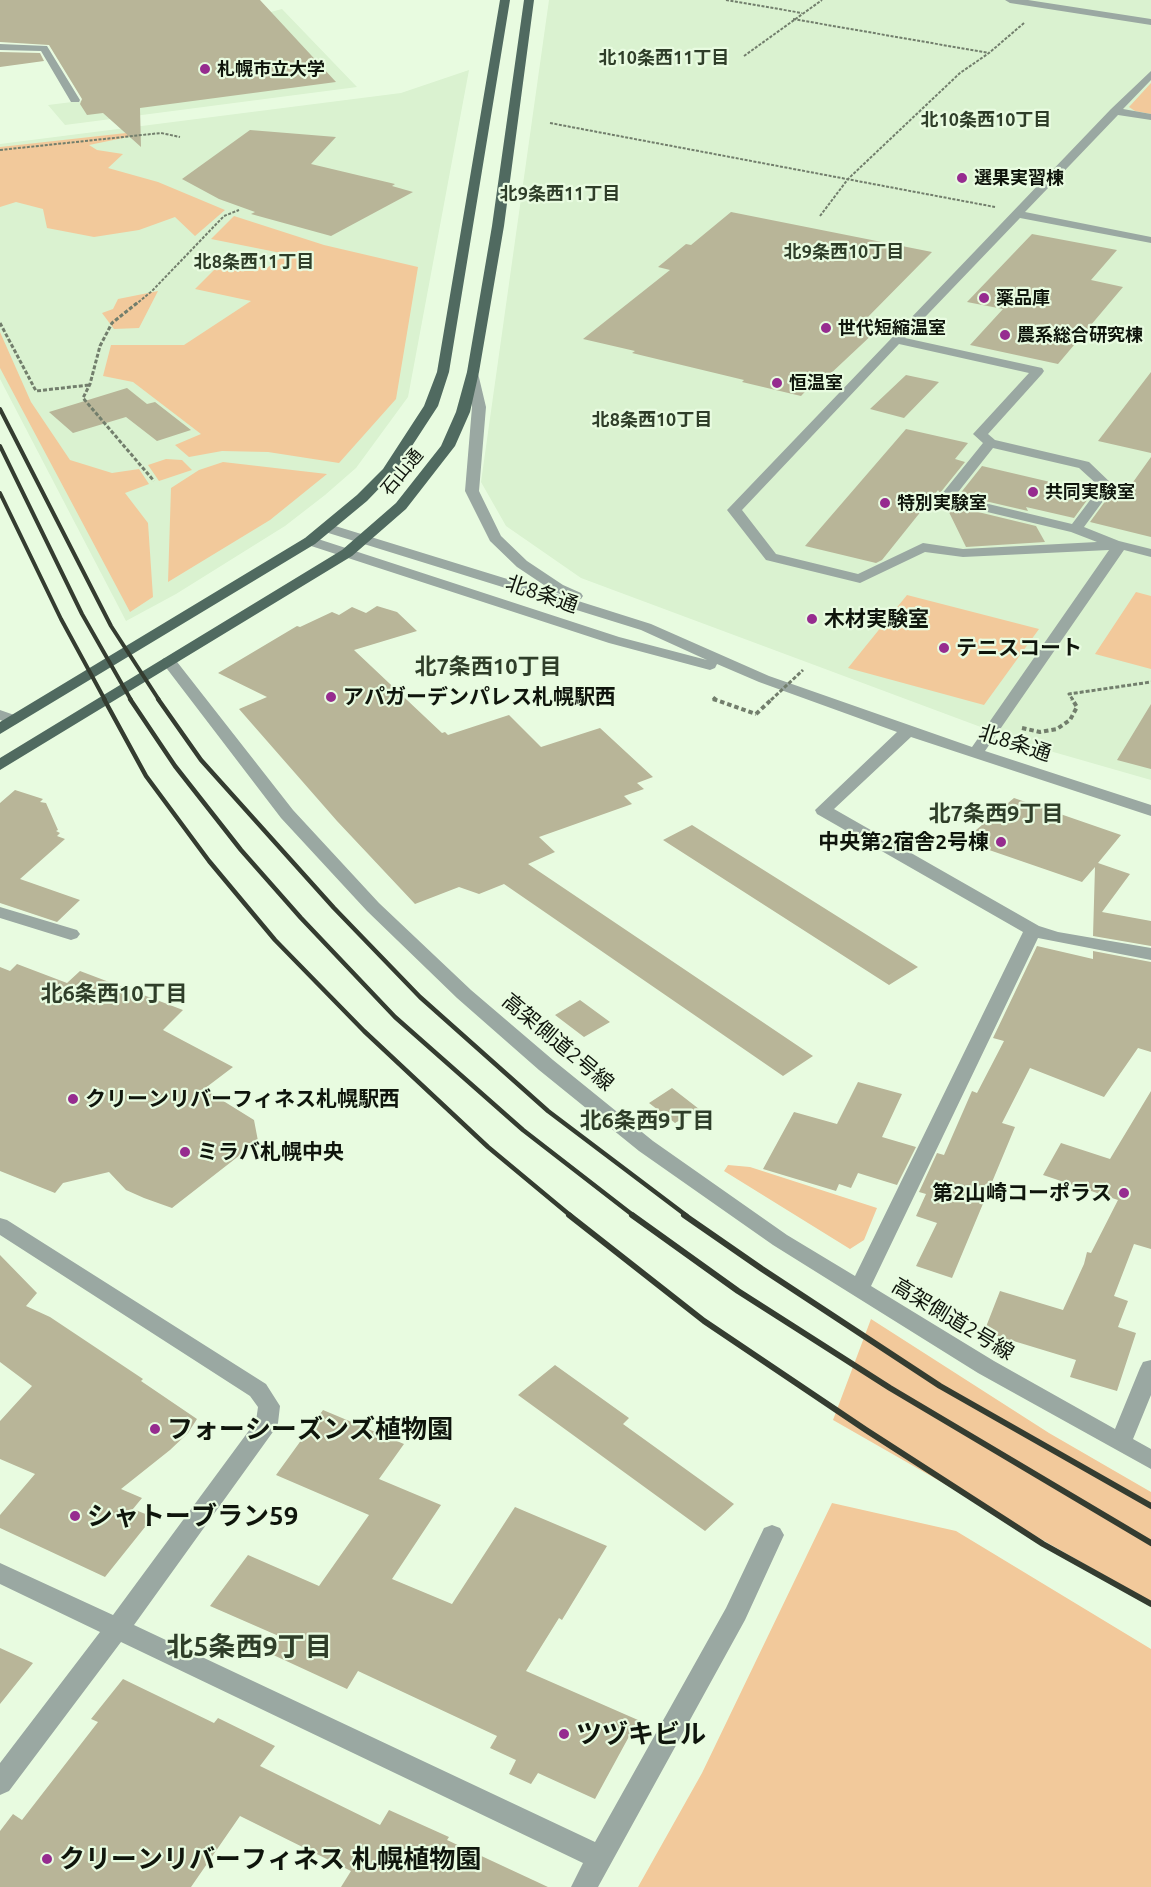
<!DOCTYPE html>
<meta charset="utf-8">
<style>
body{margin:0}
canvas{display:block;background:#e8fbe0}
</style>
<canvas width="1151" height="1887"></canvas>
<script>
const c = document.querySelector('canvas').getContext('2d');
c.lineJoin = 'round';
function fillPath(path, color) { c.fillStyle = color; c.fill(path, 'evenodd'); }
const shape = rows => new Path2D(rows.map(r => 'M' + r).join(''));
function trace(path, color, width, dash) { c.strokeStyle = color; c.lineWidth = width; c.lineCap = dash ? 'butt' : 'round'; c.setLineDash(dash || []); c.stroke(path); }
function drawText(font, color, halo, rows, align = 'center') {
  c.font = font + ' Ubuntu,"Noto Sans JP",sans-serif'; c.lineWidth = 4.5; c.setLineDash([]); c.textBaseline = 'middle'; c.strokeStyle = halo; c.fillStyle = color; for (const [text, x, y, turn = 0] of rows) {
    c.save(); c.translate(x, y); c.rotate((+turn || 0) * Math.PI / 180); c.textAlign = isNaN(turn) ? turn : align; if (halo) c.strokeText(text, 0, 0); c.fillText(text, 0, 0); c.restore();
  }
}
fillPath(shape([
 [549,0,1151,0,1151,780,1029,745,581,578,506,526,481,482],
 [282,9,357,87,65,125,48,105,88,100,215,27],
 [469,70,408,397,356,468,325,495,285,526,176,594,126,621,0,379,0,144,401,93]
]), '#daf2d0');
fillPath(shape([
 [1151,83,1151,114,1135,111,1129,107],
 [135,132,128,137,89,145,97,150,123,154,108,168,158,182,225,210,195,236,175,217,139,230,94,237,47,228,43,209,16,202,0,207,0,147],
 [234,216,324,245,418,267,396,399,339,463,268,452,222,451,189,457,175,445,201,434,133,382,103,376,111,345,184,345,251,301,195,289,223,261,267,268,286,254,211,239],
 [158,291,139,328,114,329,102,313,113,309,118,299],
 [0,332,31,402,70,460,112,473,139,469,149,484,125,493,148,523,153,597,130,612,0,368],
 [166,459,182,460,192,470,159,481,148,465],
 [223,462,327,474,270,520,168,582,171,488,199,470],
 [1136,592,1151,596,1151,669,1095,654],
 [907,595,1039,629,984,705,848,668],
 [728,1165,750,1167,877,1208,864,1240,850,1249,724,1171],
 [871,1319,1049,1433,1151,1492,1151,1602,833,1420],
 [832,1503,956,1531,1151,1649,1151,1887,638,1887,702,1773]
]), '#f2c99b');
fillPath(shape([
 [0,0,260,0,336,82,140,108,141,147,103,113,87,115,80,104,82,99,49,45,0,42],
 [0,52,40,53,44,61,0,67],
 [250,130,336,137,311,164,395,184,392,186,413,192,331,236,251,214,255,212,219,199,182,179],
 [731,212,932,252,858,327,876,331,828,376,821,375,801,396,742,382,744,380,632,353,635,351,583,339,670,270,658,267,686,244,691,245],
 [1032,234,1117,250,1091,280,1123,287,1058,364,970,345,1003,309,967,302],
 [1151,372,1151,453,1098,441],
 [906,375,939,382,904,418,870,409],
 [127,388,147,404,155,402,191,430,157,441,126,417,73,433,49,412],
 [906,429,968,443,955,459,965,462,940,493,938,490,882,560,876,563,805,546],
 [1151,457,1151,537,1090,522,1109,496,1121,499],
 [982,466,1093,492,1074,518,1026,507,1028,511,959,495],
 [945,504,1036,526,1045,542,966,547],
 [377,606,397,612,417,631,354,650,442,733,445,732,448,735,509,715,541,747,600,728,653,777,637,783,644,789,624,796,632,804,539,837,555,852,528,864,813,1056,783,1076,504,884,479,894,459,887,415,904,337,821,239,709,267,697,218,673,297,626,300,627,332,612,339,615,352,607,366,613],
 [1151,704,1151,769,1117,760],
 [15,790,43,799,40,802,46,803,58,830,56,831,60,833,57,836,65,839,20,879,80,900,57,922,0,903,0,803],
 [1014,798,1121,835,1098,863,1130,874,1102,912,1151,921,1151,946,1093,936,1095,867,1082,882,963,841],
 [692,825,918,967,889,985,663,840],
 [1037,946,1093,959,1093,951,1151,962,1151,1052,1138,1048,1104,1097,1030,1068,1002,1123,1015,1127,952,1278,916,1266,937,1223,916,1216,926,1194,919,1192,937,1153,944,1155,972,1091,977,1093,1004,1041,993,1038],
 [17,964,67,983,80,971,183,1010,163,1030,233,1067,204,1089,254,1120,258,1141,172,1208,144,1198,126,1190,109,1172,63,1183,55,1193,0,1171,0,967,10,971],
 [580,1000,610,1022,584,1037,555,1015],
 [858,1082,902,1094,882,1137,916,1147,897,1185,858,1173,851,1188,839,1184,836,1191,763,1169,794,1112,837,1124],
 [672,1088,699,1109,675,1123,649,1103],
 [1151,1091,1151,1249,1134,1244,1114,1296,1128,1301,1118,1327,1136,1333,1117,1391,1070,1377,1076,1360,984,1332,1000,1291,1063,1310,1084,1264,1087,1252,1091,1253,1118,1200,1043,1175,1061,1143,1110,1159],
 [0,1255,37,1293,26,1306,50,1317,143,1379,141,1381,197,1419,188,1433,170,1450,121,1489,142,1498,133,1509,153,1517,105,1577,0,1528,0,1515,35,1474,0,1459,0,1421,32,1386,0,1362],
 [555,1365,629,1418,623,1424,734,1504,705,1531,518,1395],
 [323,1410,404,1444,379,1479,441,1505,392,1579,452,1604,515,1507,607,1546,562,1620,559,1618,526,1671,638,1720,595,1799,538,1773,531,1784,509,1774,516,1760,490,1748,497,1736,358,1671,347,1689,269,1653,281,1637,210,1606,248,1555,319,1586,369,1515,276,1475],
 [0,1648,33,1663,0,1704],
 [123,1679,214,1723,218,1718,275,1746,260,1766,380,1825,389,1810,449,1837,447,1840,548,1887,341,1887,351,1871,240,1816,191,1887,0,1887,0,1831,13,1814,22,1820,98,1722,91,1719]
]), '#b8b598');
trace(shape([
 [726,0,802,13],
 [793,19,989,53],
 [744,56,822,0],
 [550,123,995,207],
 [0,150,161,133,180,137],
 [820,216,848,179,960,73,989,53,1024,23],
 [135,305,152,291,224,216,239,210]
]), '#727e6c', 2, [3, 1.5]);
trace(shape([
 [137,303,112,323,100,346,90,384,83,398,154,481],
 [0,323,36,391,89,385],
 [713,700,716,696],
 [1073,700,1069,694,1151,682]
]), '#727e6c', 3, [4, 2]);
trace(shape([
 [713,699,756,714],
 [1022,728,1040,732,1057,729,1070,720,1077,707,1072,699]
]), '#727e6c', 4, [4.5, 3]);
fillPath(shape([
 [1005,0,1028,0,1151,19,1151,25,1010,3,1005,0],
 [0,44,47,46,80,100,79,102,71,102,41,51,0,50,0,44],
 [1151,71,1151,80,1123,109,1151,114,1151,120,1118,115,1025,212,1151,237,1151,243,1020,218,905,338,1042,368,1044,371,1042,374,988,434,995,440,1089,462,1114,486,1084,527,1119,541,1151,549,1151,557,1124,550,985,751,1151,805,1151,816,911,737,834,809,1039,926,1058,932,1151,948,1151,960,1038,938,871,1286,994,1361,1115,1429,1140,1368,1143,1362,1151,1360,1151,1395,1133,1439,1151,1449,1151,1469,978,1373,773,1245,639,1151,539,1070,457,998,367,911,281,818,161,661,164,658,174,658,293,810,379,903,471,990,553,1060,653,1141,787,1235,855,1276,1023,932,817,814,815,810,897,732,759,682,717,664,715,668,710,670,609,643,305,544,303,541,305,538,315,538,619,637,707,660,641,630,322,531,320,528,322,525,332,525,569,598,553,591,517,567,490,541,465,491,472,407,467,372,469,369,477,369,486,407,479,491,501,536,527,561,563,585,581,593,583,596,581,599,575,600,651,624,769,676,972,747,1109,550,963,557,925,552,860,583,766,560,727,510,1111,109,1151,71],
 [899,344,1029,373,973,434,983,443,941,495,939,498,941,501,1071,532,1097,542,963,549,923,543,858,574,776,554,742,510,899,344],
 [993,448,1079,468,1100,487,1072,524,955,496,993,448],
 [0,710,20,717,22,720,14,725,0,720,0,710],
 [0,907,77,930,80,934,77,938,71,940,0,918,0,907],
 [0,1218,7,1220,266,1384,280,1406,278,1423,275,1429,134,1625,595,1842,726,1608,764,1528,772,1525,780,1528,784,1535,745,1620,598,1887,571,1887,583,1863,121,1642,9,1791,0,1795,0,1763,100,1632,0,1584,0,1563,113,1615,256,1421,258,1407,250,1396,0,1235,0,1218]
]), '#9aa8a2');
fillPath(shape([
 [500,0,510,0,449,372,438,406,395,472,367,501,315,544,0,734,0,722,305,538,357,495,383,469,424,406,437,372,500,0],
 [524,0,534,0,504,226,479,372,470,412,455,446,406,509,352,556,0,770,0,758,342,550,396,503,441,446,456,412,467,372,492,226,524,0]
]), '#506a60');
trace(shape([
 [0,409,111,626,159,700],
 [0,446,82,614,131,700],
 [0,493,61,619,105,700]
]), '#343c30', 4);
trace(shape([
 [104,699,146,776,209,861,275,940,364,1031,488,1147,571,1216],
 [130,699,175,766,241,850,301,918,395,1017,523,1130,634,1216],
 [158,699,201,760,334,908,420,997,548,1111,687,1216]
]), '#343c30', 4.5);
trace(shape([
 [569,1215,704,1321,866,1430,1043,1544,1151,1604],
 [632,1215,738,1291,890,1388,1151,1543],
 [684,1215,762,1269,940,1386,1151,1506]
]), '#343c30', 6);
trace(shape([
 [771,700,803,670]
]), '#727e6c', 3, [4, 2]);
trace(shape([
 [756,714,772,699]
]), '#727e6c', 4, [4.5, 3]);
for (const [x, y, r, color] of [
 [205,69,6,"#962c8f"],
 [962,178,6,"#962c8f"],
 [984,298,6,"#962c8f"],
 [826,328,6,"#962c8f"],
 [1005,335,6,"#962c8f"],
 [777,383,6,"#962c8f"],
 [1033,492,6,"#962c8f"],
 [885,503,6,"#962c8f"],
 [812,619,6,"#962c8f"],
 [944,648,6,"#962c8f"],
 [331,697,6,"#962c8f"],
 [1001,842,6,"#962c8f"],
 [73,1099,6,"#962c8f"],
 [185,1152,6,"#962c8f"],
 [1124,1193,6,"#962c8f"],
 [155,1429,6,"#962c8f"],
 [75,1516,6,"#962c8f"],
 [564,1734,6,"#962c8f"],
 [47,1859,6,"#962c8f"]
]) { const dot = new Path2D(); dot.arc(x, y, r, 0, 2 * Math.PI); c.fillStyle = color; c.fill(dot); trace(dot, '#e8fbe0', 2); }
drawText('bold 18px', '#2f3e29', '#e8fbe0', [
 ["北10条西11丁目",664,58],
 ["北10条西10丁目",986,120],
 ["北9条西11丁目",560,194],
 ["北9条西10丁目",844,252],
 ["北8条西11丁目",254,262],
 ["北8条西10丁目",652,420]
]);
drawText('bold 18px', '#0f150c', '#e8fbe0', [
 ["札幌市立大学",217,69],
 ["選果実習棟",974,178],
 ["薬品庫",996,298],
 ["世代短縮温室",838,328],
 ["農系総合研究棟",1017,335],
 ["恒温室",789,383],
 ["共同実験室",1045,492],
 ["特別実験室",897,503]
], 'left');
drawText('18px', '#0f150c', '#e8fbe0', [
 ["石山通",402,472,-50]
]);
drawText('21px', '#0f150c', '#e8fbe0', [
 ["北8条通",542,594,19],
 ["北8条通",1015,743,18],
 ["高架側道2号線",558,1042,40],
 ["高架側道2号線",953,1319,31]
]);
drawText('bold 21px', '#0f150c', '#e8fbe0', [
 ["木材実験室",824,619],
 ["テニスコート",956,648],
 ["アパガーデンパレス札幌駅西",343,697],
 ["中央第2宿舎2号棟",989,842,"right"],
 ["クリーンリバーフィネス札幌駅西",85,1099],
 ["ミラバ札幌中央",197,1152],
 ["第2山崎コーポラス",1112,1193,"right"]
], 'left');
drawText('bold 22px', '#2f3e29', '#e8fbe0', [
 ["北7条西10丁目",488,667],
 ["北7条西9丁目",996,814],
 ["北6条西10丁目",114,994],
 ["北6条西9丁目",647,1121]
]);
drawText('bold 26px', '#0f150c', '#e8fbe0', [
 ["フォーシーズンズ植物園",167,1429],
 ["シャトーブラン59",87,1516],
 ["ツヅキビル",576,1734],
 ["クリーンリバーフィネス 札幌植物園",59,1859]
], 'left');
drawText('bold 27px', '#2f3e29', '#e8fbe0', [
 ["北5条西9丁目",249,1647]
]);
</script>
